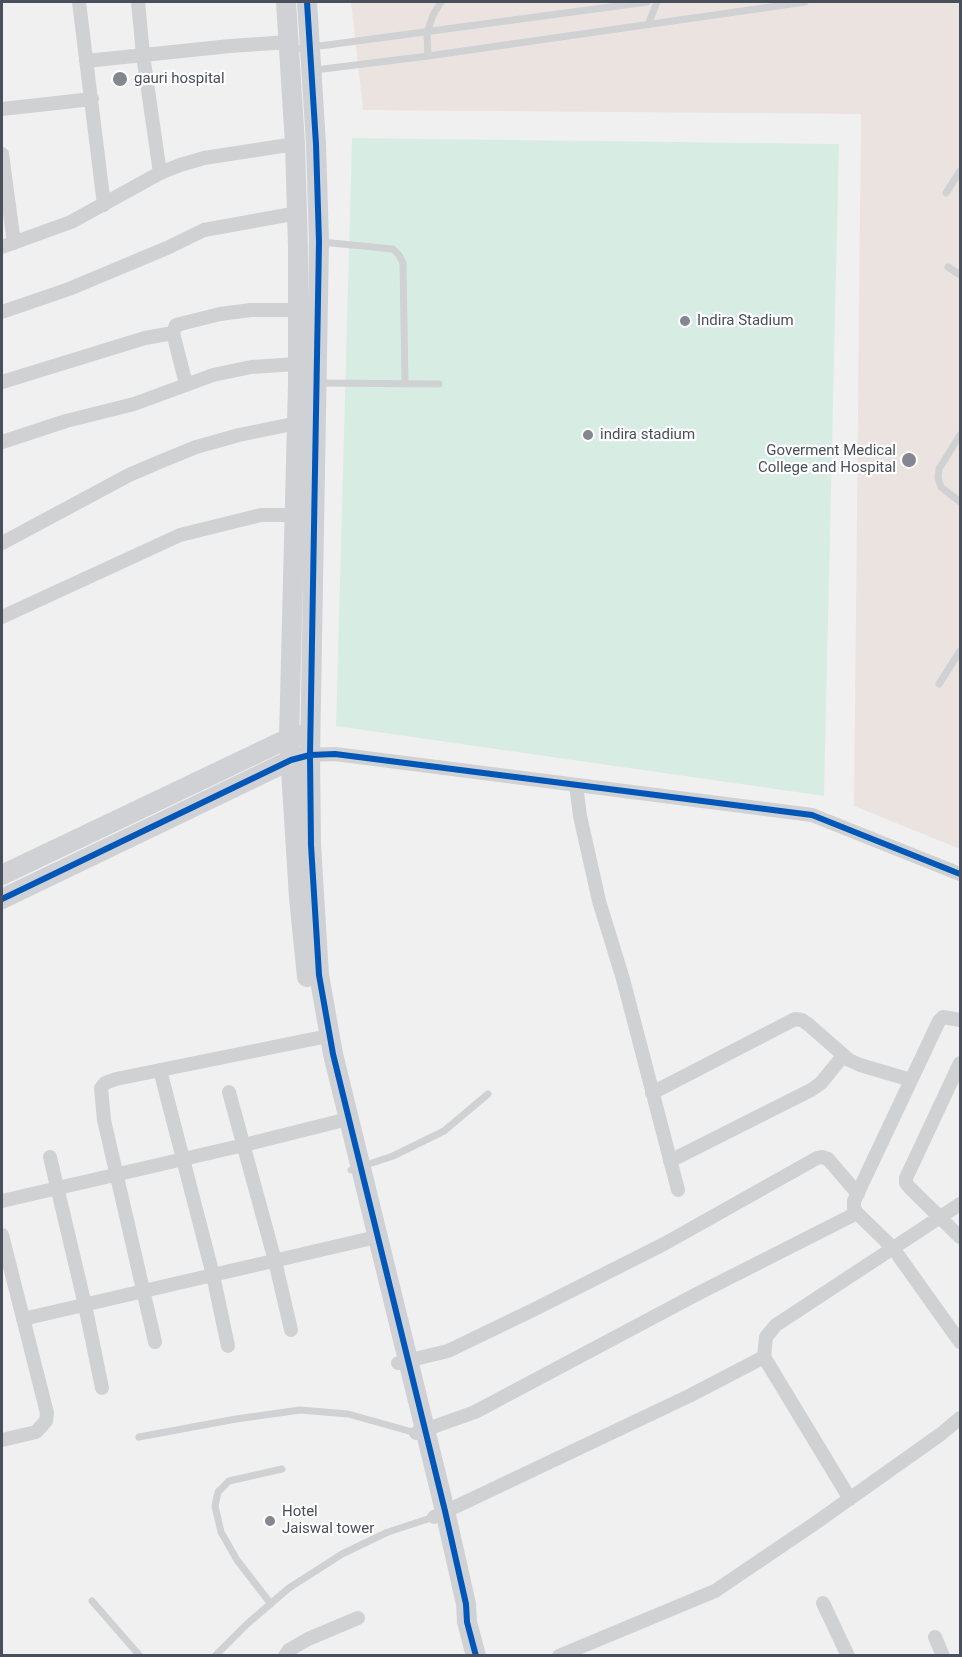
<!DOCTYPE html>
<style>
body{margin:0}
#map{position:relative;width:962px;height:1657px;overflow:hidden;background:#f1f0f0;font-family:Roboto,sans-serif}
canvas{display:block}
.frame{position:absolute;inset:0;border:3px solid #494f5b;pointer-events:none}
</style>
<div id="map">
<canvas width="962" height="1657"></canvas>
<div class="frame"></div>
</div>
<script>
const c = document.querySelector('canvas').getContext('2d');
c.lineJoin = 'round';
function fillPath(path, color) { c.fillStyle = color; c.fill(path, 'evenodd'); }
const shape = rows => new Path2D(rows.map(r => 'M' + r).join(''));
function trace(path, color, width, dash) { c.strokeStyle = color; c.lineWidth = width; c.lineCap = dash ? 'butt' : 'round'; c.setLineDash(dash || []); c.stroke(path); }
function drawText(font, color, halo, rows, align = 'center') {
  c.font = font + ' Roboto,sans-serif'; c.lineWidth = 4.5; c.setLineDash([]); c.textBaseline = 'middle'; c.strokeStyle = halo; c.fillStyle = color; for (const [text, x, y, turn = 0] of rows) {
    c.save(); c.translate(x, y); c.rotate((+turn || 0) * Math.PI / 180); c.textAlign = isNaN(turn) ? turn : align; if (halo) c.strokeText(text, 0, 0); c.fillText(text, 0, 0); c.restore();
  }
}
fillPath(shape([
 [351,2,960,2,960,849,854,806,861,114,363,110]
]), '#ebe3e0');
fillPath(shape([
 [352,138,839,144,824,796,336,726]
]), '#d7ede4');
trace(shape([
 [648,25,657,2],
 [290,50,647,2],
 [428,56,427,33,433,15,441,2],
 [315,70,428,56,805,2],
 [946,193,960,171],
 [321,242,393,249,399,255,403,263,405,384],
 [948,267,960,275],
 [319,383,439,384],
 [960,435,939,469,938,478,941,487,960,502],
 [939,684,960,651],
 [351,1170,393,1156,444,1131,488,1094],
 [139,1437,236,1419,300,1410,348,1414,416,1433],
 [92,1601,140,1656],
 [271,1604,237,1560,221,1532,215,1506,218,1492,229,1481,282,1469],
 [215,1656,247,1624,289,1588,342,1554,388,1532,434,1517]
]), '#cfd1d3', 7);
trace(shape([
 [79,2,104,205],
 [138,2,143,55,160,173],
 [86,61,230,46,289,42],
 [2,109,92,99],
 [2,154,14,243],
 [2,247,71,222,160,173,180,165,204,158,295,144],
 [2,312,69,289,167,248,204,230,298,213],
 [2,382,145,338,173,333],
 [186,384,173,333,176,325,220,314,251,310,298,310],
 [2,442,66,421,134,404,213,375,251,367,298,364],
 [2,543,129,475,157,463,196,447,239,435,297,423],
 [2,617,180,535,261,515,303,515],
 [310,755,335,754,812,815,960,874],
 [576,785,580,816,599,901,623,979,678,1190],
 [960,1020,943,1017,939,1021,854,1201,854,1208,857,1213,893,1248,960,1342],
 [960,1063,906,1178,906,1183,910,1188,960,1237],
 [160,1070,213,1275,228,1346],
 [229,1092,275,1261,291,1330],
 [652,1093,795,1019,802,1020,809,1025,849,1060,860,1065,911,1080],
 [50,1157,85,1305,102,1388],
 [670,1161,811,1090,821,1083,843,1056],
 [2,1201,244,1145,348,1119],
 [2,1235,47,1413,46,1421,36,1432,2,1440],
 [23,1319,368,1239],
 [155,1342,104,1120,101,1088,105,1083,116,1079,318,1038],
 [398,1363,448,1351,535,1309,664,1244,817,1158,822,1157,828,1159,858,1194],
 [416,1433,475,1412,697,1294,857,1213],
 [850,1499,764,1357,766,1337,776,1325,960,1204],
 [434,1517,689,1396,764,1357],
 [823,1603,848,1656],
 [935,1637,943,1656],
 [285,1656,289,1650,308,1639,358,1618],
 [559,1656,715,1591,814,1524,941,1434,960,1418]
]), '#cfd1d3', 14);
trace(shape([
 [286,2,295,144,298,247,298,384,289,738,299,898,307,977],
 [307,2,316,144,319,242,310,755,311,845,319,975,333,1054,445,1511,466,1604,467,1622,476,1656],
 [2,875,289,738,301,735],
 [2,899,291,760,302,757]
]), '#cfd1d4', 20);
trace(shape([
 [307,2,316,144,319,242,310,755,311,845,319,975,333,1054,445,1511,466,1604,467,1622,476,1656],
 [2,899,291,760,310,755,335,754,812,815,960,874]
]), '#0057b8', 6);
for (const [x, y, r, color] of [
 [120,79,8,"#84878f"],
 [685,321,6,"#84878f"],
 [588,435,6,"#84878f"],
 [909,460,8,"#84878f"],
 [270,1521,6,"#84878f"]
]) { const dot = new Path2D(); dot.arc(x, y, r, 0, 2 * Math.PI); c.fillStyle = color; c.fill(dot); trace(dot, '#fff', 2); }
drawText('15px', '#494f5b', '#fff', [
 ["gauri hospital",134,79],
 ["Indira Stadium",697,321],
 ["indira stadium",600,435],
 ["Goverment Medical",896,451,"right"],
 ["College and Hospital",896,468,"right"],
 ["Hotel",282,1512],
 ["Jaiswal tower",282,1529]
], 'left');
</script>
